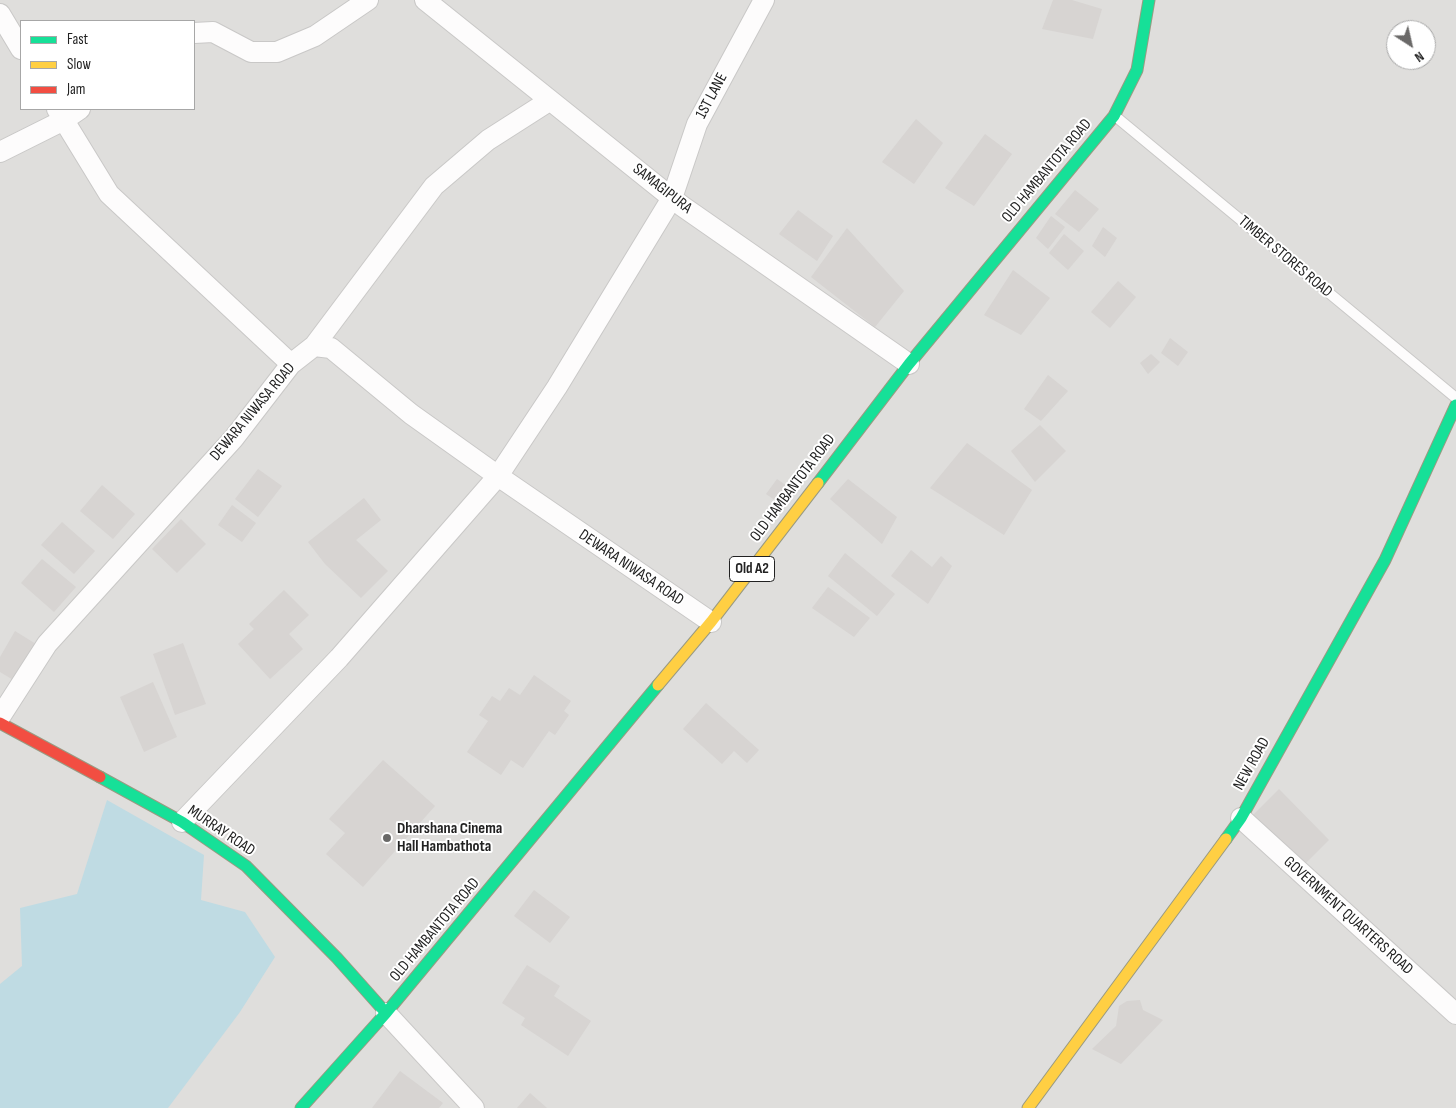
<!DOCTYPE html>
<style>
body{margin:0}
#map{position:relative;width:1456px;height:1108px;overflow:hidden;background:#f0eeeb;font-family:"Sofia Sans Condensed",sans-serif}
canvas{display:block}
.legend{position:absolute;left:20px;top:20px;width:175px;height:90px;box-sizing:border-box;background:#fff;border:1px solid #a7a7a7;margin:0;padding:6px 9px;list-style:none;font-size:15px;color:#222}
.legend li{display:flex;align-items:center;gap:10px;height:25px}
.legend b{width:25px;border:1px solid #a7a7a7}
.north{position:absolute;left:1386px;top:20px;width:50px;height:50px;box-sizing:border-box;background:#fff;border:1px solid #a7a7a7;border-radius:50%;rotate:145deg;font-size:14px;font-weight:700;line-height:20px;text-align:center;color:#222}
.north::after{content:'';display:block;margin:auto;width:18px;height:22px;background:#6a6968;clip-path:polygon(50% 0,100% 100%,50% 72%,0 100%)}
</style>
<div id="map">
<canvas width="1456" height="1108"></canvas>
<ul class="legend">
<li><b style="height:6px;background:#16e098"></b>Fast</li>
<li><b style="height:6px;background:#ffcf43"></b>Slow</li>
<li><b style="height:6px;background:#f24e42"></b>Jam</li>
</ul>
<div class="north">N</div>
</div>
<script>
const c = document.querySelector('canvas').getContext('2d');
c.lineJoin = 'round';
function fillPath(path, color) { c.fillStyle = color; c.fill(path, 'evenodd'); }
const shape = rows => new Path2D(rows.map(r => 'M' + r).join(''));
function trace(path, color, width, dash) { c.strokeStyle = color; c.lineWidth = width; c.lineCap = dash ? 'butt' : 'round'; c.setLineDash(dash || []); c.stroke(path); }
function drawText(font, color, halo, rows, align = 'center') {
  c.font = font + ' "Sofia Sans Condensed",sans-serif'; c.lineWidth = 4; c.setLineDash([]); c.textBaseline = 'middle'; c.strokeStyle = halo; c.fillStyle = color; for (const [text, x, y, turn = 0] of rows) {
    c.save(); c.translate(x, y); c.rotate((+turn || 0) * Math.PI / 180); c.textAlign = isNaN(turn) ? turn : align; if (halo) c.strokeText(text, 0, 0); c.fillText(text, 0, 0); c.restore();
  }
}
fillPath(shape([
 [0,0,1456,0,1456,1108,0,1108],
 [21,21,194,21,194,109,21,109],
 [1396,30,1426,30,1426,60,1396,60]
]), '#dfdedc');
fillPath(shape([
 [107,800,204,855,201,900,245,912,275,957,240,1012,168,1108,0,1108,0,984,22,966,20,908,77,894]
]), '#bfdbe3');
fillPath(shape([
 [1053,0,1072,0,1102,9,1093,39,1042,29],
 [916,119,943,143,914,184,882,162],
 [985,134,1012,154,974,206,945,188],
 [1075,190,1099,209,1079,232,1055,214],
 [798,210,833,236,817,261,779,234],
 [1051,216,1065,227,1048,249,1036,238],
 [1103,227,1117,238,1105,257,1092,246],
 [847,228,904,291,875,327,811,277],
 [1064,234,1084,251,1068,270,1049,253],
 [1013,270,1050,298,1021,335,984,315],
 [1118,281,1136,297,1110,328,1091,312],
 [1170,338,1188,352,1178,366,1161,353],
 [1151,354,1160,362,1148,374,1140,363],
 [1048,375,1068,391,1041,421,1024,409],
 [1040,425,1066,451,1035,482,1011,451],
 [967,443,1032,490,1004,535,930,488],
 [258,469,282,486,258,517,235,499],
 [777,479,787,486,776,501,766,494],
 [848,479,897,517,882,544,830,499],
 [102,485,135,514,113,539,80,511],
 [364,498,381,520,356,540,388,571,361,598,325,564,308,542],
 [232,505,256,523,242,542,218,525],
 [181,519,206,544,177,573,152,549],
 [62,522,95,551,74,574,41,545],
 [911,550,932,567,941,556,952,566,928,604,891,576],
 [845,553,895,594,877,616,828,576],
 [42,559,76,587,54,612,21,583],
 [828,587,870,618,854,637,812,608],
 [284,590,309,615,289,634,303,649,270,679,238,644,254,629,249,624],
 [15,631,36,644,15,681,0,672,0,657],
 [183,643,206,704,175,715,153,654],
 [534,675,571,701,564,711,569,715,555,735,549,731,523,768,511,760,501,775,467,752,488,721,479,715,492,696,500,701,509,688,520,695],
 [153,682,177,737,144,752,120,697],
 [706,703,759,750,747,763,734,751,722,764,683,729],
 [383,760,435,806,363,887,326,854,345,833,329,819],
 [1279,789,1329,840,1302,867,1251,817],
 [534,890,570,917,550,943,514,916],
 [527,965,560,986,554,996,591,1021,568,1056,521,1025,525,1018,502,1003],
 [1140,1000,1143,1010,1163,1020,1121,1064,1092,1049,1116,1026,1119,1006,1127,1001],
 [400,1071,443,1103,439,1108,372,1108],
 [530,1093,547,1108,517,1108]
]), '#d7d4d2');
const lane = shape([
 [1115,116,1456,398]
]);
const street = shape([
 [425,0,682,206,909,364],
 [0,14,21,49],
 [194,33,213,32,251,52,277,52,315,36,368,0],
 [57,109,109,194,291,364],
 [0,152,64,120,80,109],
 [314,346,434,186,488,140,549,101],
 [0,717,47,644,234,438,291,364,314,346,331,348,411,414,498,476,711,622],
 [1241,818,1456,1014],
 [182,822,339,658,498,476,557,387,672,198,697,124,764,0],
 [386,1013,474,1108]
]);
const fast = shape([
 [818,483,909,364,1114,116,1137,70,1149,0],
 [100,777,182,822,246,866,337,958,386,1013],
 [1226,839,1241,818,1385,560,1456,405],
 [301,1108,386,1013,658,685]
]);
const slow = shape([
 [658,685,711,622,818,483],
 [1028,1108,1226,839]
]);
const jam = shape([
 [0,723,100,777]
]);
trace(lane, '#c9c8c7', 12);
trace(street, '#c9c8c7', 22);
trace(fast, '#999a82', 13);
trace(slow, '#999a82', 13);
trace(jam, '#999a82', 13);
trace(lane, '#fdfcfc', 10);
trace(street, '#fdfcfc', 20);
trace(fast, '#16e098', 11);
trace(slow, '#ffcf43', 11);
trace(jam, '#f24e42', 11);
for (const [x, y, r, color] of [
 [387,838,5,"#6a6968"]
]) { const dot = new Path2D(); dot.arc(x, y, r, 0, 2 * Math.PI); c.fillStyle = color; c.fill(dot); trace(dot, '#fff', 2); }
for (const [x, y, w] of [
 [752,569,45]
]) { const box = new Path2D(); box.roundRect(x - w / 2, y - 12.5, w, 25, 4); c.fillStyle = '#fff'; c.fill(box); trace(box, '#222', 1); }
drawText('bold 15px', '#222', null, [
 ["Old A2",752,569]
]);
drawText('16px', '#222', '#fff', [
 ["1ST LANE",712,96,-62],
 ["OLD HAMBANTOTA ROAD",1047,171,-50],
 ["SAMAGIPURA",662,189,38],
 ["TIMBER STORES ROAD",1285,257,40],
 ["DEWARA NIWASA ROAD",253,412,-50],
 ["OLD HAMBANTOTA ROAD",793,488,-53],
 ["DEWARA NIWASA ROAD",631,568,34],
 ["NEW ROAD",1252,764,-61],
 ["MURRAY ROAD",221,831,34],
 ["GOVERNMENT QUARTERS ROAD",1348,916,42],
 ["OLD HAMBANTOTA ROAD",435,930,-50]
]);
drawText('bold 16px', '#222', '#fff', [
 ["Dharshana Cinema",397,829],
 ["Hall Hambathota",397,847]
], 'left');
</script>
